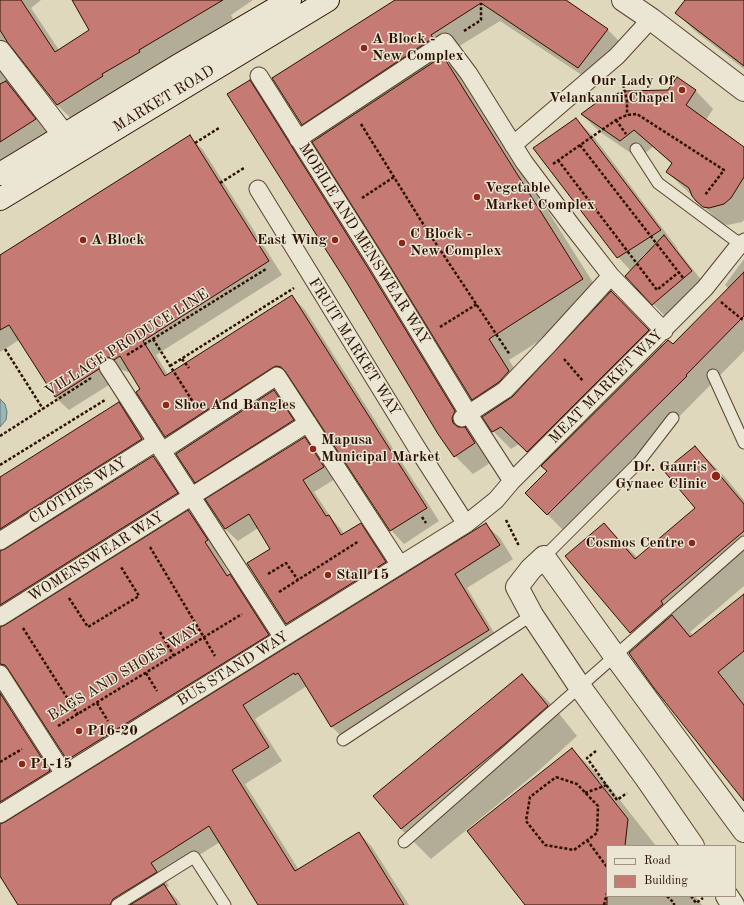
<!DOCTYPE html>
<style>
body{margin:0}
#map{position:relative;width:744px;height:905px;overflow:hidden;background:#e0d8bc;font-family:"Old Standard TT",serif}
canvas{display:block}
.legend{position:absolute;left:606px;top:845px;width:130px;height:52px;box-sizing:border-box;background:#ebe6d3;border:1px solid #9f907f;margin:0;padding:5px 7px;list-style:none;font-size:12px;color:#2c1000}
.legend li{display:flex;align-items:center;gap:8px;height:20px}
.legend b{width:20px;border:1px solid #9f907f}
</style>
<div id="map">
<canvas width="744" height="905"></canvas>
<ul class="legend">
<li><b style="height:5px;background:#ebe6d3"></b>Road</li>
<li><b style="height:11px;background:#c57a73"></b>Building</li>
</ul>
</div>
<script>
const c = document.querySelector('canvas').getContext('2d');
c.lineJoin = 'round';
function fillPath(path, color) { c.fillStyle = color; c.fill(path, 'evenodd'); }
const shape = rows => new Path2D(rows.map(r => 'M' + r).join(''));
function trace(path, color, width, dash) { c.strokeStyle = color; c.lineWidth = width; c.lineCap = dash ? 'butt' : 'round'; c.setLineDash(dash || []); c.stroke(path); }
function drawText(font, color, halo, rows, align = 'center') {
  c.font = font + ' "Old Standard TT",serif'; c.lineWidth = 3; c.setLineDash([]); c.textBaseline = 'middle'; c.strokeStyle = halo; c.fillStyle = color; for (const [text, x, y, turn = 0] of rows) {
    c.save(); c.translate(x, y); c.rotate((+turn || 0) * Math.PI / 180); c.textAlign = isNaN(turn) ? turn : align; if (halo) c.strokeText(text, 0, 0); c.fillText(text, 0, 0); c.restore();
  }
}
const water = shape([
 [0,399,5,404,7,412,6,420,0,427,0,399]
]);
fillPath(water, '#97b8ba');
trace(water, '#6c7570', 1);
fillPath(shape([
 [0,0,41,0,31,8,59,50,90,31,74,0,253,0,231,15,233,19,154,67,155,69,73,120,57,105,20,56,14,55,51,135,0,168],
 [397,0,564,0,607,29,625,47,597,85,500,21,448,53,450,56,445,60,464,78,604,300,629,310,663,345,673,345,729,289,725,285,744,259,744,351,565,532,526,493,548,471,519,444,511,449,493,431,488,414,472,399,318,139,302,124],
 [600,303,525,385,509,360],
 [687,0,744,0,744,69,695,31,677,13],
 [677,78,696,91,713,109,706,120,744,149,744,220,742,222,728,225,722,224,667,172,672,164,653,147,638,158,600,132,582,115,668,91],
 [250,81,268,99,473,430,471,434,483,446,493,461,473,474,455,456],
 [576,119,594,137,678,249,677,249,709,290,671,322,653,304,631,271,618,257],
 [190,137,203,150,282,275,156,355,168,375,292,296,305,310,439,521,404,544,391,530,292,380,285,381,179,450,166,436,141,389,130,371,128,372,122,370,116,372,112,383,69,410,55,397,19,340,0,352,0,256],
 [274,391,286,403,305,433,208,494,195,482],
 [119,404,132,417,155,453,8,546,3,551,153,457,167,470,190,507,8,622,3,627,188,511,202,525,220,554,218,555,231,577,243,589,282,649,81,773,68,760,15,677,8,679,63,785,8,819,3,824,486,525,500,538,513,559,467,588,501,644,345,740,331,726,307,686,255,719,282,761,245,784,299,870,359,833,372,847,409,905,258,905,253,898,254,898,220,842,164,877,169,886,166,888,177,899,181,905,19,905,2,878,0,879,0,479],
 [305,438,317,450,335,479,314,492,332,519,340,528,345,535,361,524,373,537,397,575,299,636,287,624,248,564,271,550,258,528,238,541,225,529],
 [695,447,725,477,744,500,744,586,690,632,693,635,744,595,744,799,642,643,631,632,566,556,604,524,638,558,696,508],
 [522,675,552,705,577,736,536,773,431,859,401,829,375,796],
 [572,749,608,785,656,846,607,846,607,896,695,896,702,905,526,905]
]), '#0003');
const building = shape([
 [0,0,21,0,55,52,89,30,72,0,223,0,139,50,140,52,102,74,103,76,57,105,8,43,0,30,0,0],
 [395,0,566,0,608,29,578,68,481,3,431,35,433,38,302,125,272,78,395,0],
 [685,0,744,0,744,66,675,13,685,0],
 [443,56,583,279,489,339,509,371,499,382,472,400,385,258,312,142,443,56],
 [677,77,696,90,686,105,744,147,744,177,731,198,724,204,709,208,703,207,696,201,692,196,689,188,666,172,672,163,634,130,620,141,581,114,596,103,623,91,668,90,677,77],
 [250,80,368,268,455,411,452,418,453,423,458,427,465,427,475,443,454,457,438,434,347,283,227,94,250,80],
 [6,81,36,119,0,142,0,84,6,81],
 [576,118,661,230,617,258,533,148,576,118],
 [190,135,269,261,143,341,165,376,292,295,427,508,390,531,285,371,281,367,276,366,272,368,165,437,136,392,140,389,120,356,114,360,108,357,103,358,99,363,99,369,55,397,9,325,0,330,0,255,190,135],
 [664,235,692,271,652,305,625,276,664,235],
 [744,272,744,316,686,375,687,376,547,515,525,493,547,471,541,466,667,341,668,340,673,344,744,272],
 [611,291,649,330,527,452,501,427,492,432,482,417,512,397,611,291],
 [274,390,294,420,195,483,176,454,274,390],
 [119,402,142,439,0,529,0,477,119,402],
 [305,437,324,467,303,480,326,516,329,515,341,535,361,523,386,562,286,624,247,563,270,549,249,514,225,529,205,499,305,437],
 [695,446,744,504,744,531,661,601,663,604,630,633,565,556,604,523,635,559,695,508,664,471,695,446],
 [153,456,178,493,0,605,0,551,5,549,153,456],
 [188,510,208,540,205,542,227,576,230,574,269,635,67,760,8,669,5,665,0,664,0,627,5,625,188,510],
 [486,523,500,545,455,574,489,630,331,727,298,673,295,675,294,673,243,705,269,747,232,770,295,871,359,832,404,905,258,905,209,826,151,863,157,872,113,899,110,905,18,905,0,876,0,824,5,822,486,523],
 [744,594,744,651,718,672,744,705,744,801,654,688,629,653,672,615,690,637,744,594],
 [522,674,548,706,506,743,401,829,373,796,522,674],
 [0,693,50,771,0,802,0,693],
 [572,748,628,819,625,846,607,846,607,905,525,905,467,831,572,748],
 [164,884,177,905,130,905,164,884]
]);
fillPath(building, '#c57a73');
trace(building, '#2c1000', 1);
const service = shape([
 [636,149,658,183,740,244,744,239],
 [713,375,744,443],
 [544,557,639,462,673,418],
 [343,740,532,615],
 [404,842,744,542],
 [117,905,194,857,225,905]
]);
const pedestrian = shape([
 [259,76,377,263,468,413,512,481],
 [298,139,445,42,469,74,524,162,572,226,611,276,664,331],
 [513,145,617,56,651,19],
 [258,189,417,448,466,524],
 [108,367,283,638],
 [462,418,505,390,549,344,611,276],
 [162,451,277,376,400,565],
 [0,541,156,442],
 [0,617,308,423],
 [0,674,64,774],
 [0,814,466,524,496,500,512,481,705,288,740,244]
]);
const minor = shape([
 [693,846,646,778,580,687,532,615,517,587,531,569,544,557,615,656,744,831],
 [727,896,733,905]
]);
const tertiary = shape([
 [623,0,651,19,744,90],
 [0,52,76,151]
]);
const secondary = shape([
 [0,174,179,65,290,0],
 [0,199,328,0]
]);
trace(service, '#59422f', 13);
trace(pedestrian, '#59422f', 19);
trace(minor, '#59422f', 24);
trace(tertiary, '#59422f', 24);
trace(secondary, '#2c1000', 24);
trace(shape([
 [464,31,481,20,481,3],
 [622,80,627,101,627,115],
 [616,120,626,134],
 [361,124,425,227,510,355],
 [195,143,219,128],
 [580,145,684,279],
 [558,160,657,290,679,272],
 [553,164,616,120,627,115,637,114,724,170,705,195],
 [220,183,244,168],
 [362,198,394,177],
 [721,302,744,321],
 [440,327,477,304],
 [153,339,195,405],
 [5,349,43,409],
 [127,355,266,269],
 [182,359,189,368],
 [564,359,583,381],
 [170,366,294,288],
 [0,436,91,378],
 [0,465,105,400],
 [422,517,426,523],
 [506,520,519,546],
 [150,547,215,656],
 [268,574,286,563,298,580],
 [279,592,359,541],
 [69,598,88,627,139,596,121,567],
 [23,628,78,715],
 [160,632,174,656],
 [146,673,157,691],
 [97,703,108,721],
 [58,726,242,614],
 [596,751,587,758,617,800,627,793],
 [0,762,22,749],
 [556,777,577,784,598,806,597,833,574,850,545,845,526,821,530,797,556,777],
 [585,793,607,785],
 [587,840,607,867],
 [667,896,674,903,674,905],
 [691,896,696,903,703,898],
 [604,905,607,893]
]), '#2c1000', 2.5, [3, 2]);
trace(service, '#ebe6d3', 11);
trace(pedestrian, '#ebe6d3', 17);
trace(minor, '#ebe6d3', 22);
trace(tertiary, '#ebe6d3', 22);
trace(secondary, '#ebe6d3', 22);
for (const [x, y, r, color] of [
 [364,48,4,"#8f2418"],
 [682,90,4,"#8f2418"],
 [477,197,4,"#8f2418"],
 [83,240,4,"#8f2418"],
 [335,240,4,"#8f2418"],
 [402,243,4,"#8f2418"],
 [166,405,4,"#8f2418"],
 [313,449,4,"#8f2418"],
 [716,476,5,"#8f2418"],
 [692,543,4,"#8f2418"],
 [328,575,4,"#8f2418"],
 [79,731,4,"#8f2418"],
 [22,764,4,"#8f2418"]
]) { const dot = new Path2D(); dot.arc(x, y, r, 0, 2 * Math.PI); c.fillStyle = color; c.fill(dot); trace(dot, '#ebe6d3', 1.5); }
drawText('bold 15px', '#2c1000', '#ebe6d3', [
 ["A Block -",372,39],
 ["New Complex",372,56],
 ["Our Lady Of",674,81,"right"],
 ["Velankanni Chapel",674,98,"right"],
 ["Vegetable",485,188],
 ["Market Complex",485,205],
 ["C Block -",410,234],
 ["New Complex",410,251],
 ["A Block",91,240],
 ["East Wing",327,240,"right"],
 ["Shoe And Bangles",174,405],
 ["Mapusa",321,440],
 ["Municipal Market",321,457],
 ["Dr. Gauri's",707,467,"right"],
 ["Gynaec Clinic",707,484,"right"],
 ["Cosmos Centre",684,543,"right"],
 ["Stall 15",336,575],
 ["P16-20",87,731],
 ["P1-15",30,764]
], 'left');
drawText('15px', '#2c1000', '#ebe6d3', [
 ["MARKET ROAD",164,99,-31],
 ["MOBILE AND MENSWEAR WAY",364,244,58],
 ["VILLAGE PRODUCE LINE",127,343,-32],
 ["FRUIT MARKET WAY",354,347,58],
 ["MEAT MARKET WAY",606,387,-45],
 ["CLOTHES WAY",78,491,-32],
 ["WOMENSWEAR WAY",96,557,-32],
 ["BUS STAND WAY",233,669,-32],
 ["BAGS AND SHOES WAY",124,673,-31]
]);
</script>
